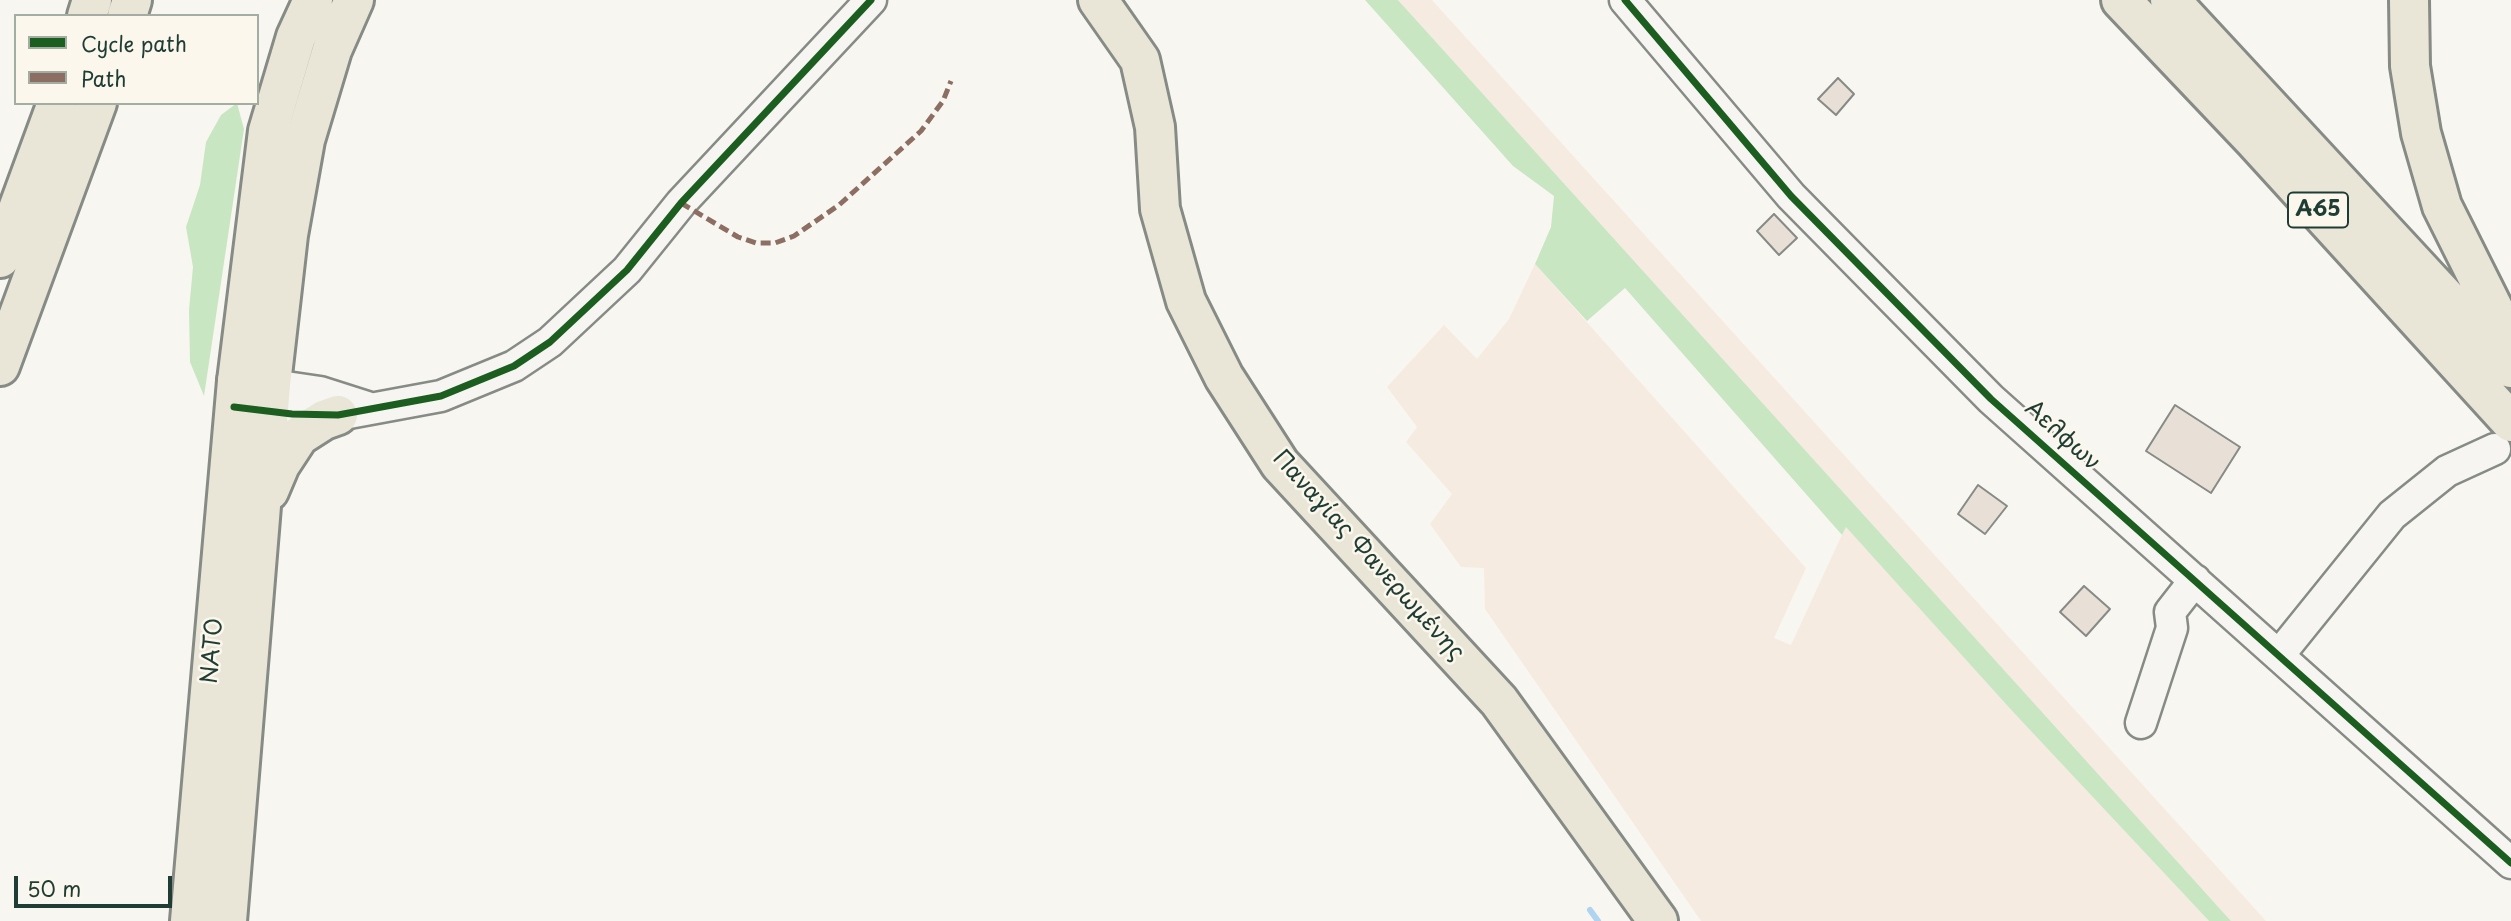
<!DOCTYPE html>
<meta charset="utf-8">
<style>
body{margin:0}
#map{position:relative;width:2511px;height:921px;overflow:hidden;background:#f8f6f0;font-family:"Playpen Sans",sans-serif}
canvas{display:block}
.legend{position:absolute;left:14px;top:14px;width:245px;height:91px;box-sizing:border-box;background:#fbf7ec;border:2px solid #a3ada2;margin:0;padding:9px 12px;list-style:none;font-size:21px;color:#1f3d34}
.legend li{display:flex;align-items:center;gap:14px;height:35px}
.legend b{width:35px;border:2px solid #a3ada2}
.scale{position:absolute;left:14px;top:876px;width:158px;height:32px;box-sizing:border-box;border:4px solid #1f3d34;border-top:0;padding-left:9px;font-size:21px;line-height:24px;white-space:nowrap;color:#1f3d34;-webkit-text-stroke:5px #fbf7ec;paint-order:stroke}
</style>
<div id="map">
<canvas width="2511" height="921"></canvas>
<ul class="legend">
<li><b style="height:9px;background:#1b5e20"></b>Cycle path</li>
<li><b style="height:9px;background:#8d6e63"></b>Path</li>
</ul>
<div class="scale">50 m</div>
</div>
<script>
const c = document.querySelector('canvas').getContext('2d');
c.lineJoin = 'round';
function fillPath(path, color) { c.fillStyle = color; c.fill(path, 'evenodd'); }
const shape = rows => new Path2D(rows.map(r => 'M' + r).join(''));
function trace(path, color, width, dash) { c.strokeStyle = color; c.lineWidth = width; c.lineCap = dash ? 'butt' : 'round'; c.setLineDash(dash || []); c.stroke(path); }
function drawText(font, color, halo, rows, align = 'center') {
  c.font = font + ' "Playpen Sans",sans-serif'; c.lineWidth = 5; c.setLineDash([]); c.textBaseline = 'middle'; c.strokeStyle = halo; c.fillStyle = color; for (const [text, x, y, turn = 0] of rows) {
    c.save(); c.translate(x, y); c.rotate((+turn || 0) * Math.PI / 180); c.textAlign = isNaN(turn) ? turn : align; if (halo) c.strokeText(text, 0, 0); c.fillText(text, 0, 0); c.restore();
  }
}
fillPath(shape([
 [1398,0,1432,0,2266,921,2231,921],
 [1535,264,1806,568,1774,638,1791,645,1846,526,2014,713,2209,921,1701,921,1485,609,1484,568,1461,567,1430,524,1452,494,1406,442,1417,427,1387,387,1444,325,1477,359,1509,319]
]), '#f6ebe0');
fillPath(shape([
 [1365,0,1398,0,2231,921,2209,921,2014,713,1846,527,1842,535,1625,288,1587,321,1535,264,1551,227,1554,196,1513,166],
 [237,103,244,129,204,396,190,362,189,310,193,267,186,227,200,185,206,142,221,115]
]), '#c9e6c2');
trace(shape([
 [1590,910,1598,921]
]), '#b0d4ef', 6);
const building = shape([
 [1838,78,1854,94,1836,115,1818,99,1838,78],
 [1774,214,1797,238,1779,255,1757,231,1774,214],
 [2175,405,2240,447,2211,493,2146,451,2175,405],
 [1978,485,2007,506,1985,534,1958,514,1978,485],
 [2084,586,2110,609,2086,636,2060,612,2084,586]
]);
fillPath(building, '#e8dfd6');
trace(building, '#868b86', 2);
const minor = shape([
 [1625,0,1791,196,1991,399,2511,863],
 [252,382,320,392,367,407],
 [248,409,338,415,441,396,514,366,550,342,627,270,681,203,871,0],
 [2279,655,2392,515,2447,471,2495,449],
 [2141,723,2172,628,2170,612,2195,580]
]);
const major = shape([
 [1098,0,1140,60,1155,127,1160,209,1186,301,1224,377,1280,464,1499,701,1658,921],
 [87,16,92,0],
 [127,16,132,0],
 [0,258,57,103],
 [0,366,97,103],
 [269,491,280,465,299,436,324,420,338,415],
 [190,921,237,381],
 [227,921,271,384]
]);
const highway = shape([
 [2121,0,2254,140,2511,422],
 [2170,0,2511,368],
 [2409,0,2410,66,2421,133,2442,206,2495,312,2511,334],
 [237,381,268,131,296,37,313,0],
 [271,384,288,235,305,140,332,50,354,0]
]);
trace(minor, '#868b86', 35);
trace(major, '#868b86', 44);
trace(highway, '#868b86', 44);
trace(minor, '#f6f5f1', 30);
trace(major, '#e9e6d8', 38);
trace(highway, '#e9e6d8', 38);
trace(shape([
 [681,203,738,237,756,243,775,243,794,236,839,205,921,131,943,101,951,81]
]), '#8d6e63', 5, [10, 5]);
trace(shape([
 [1625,0,1791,196,1991,399,2511,863],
 [234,407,292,414,338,415,441,396,514,366,550,342,627,270,681,203,871,0]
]), '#1b5e20', 7);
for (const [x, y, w] of [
 [2318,210,60]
]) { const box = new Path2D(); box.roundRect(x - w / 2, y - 17.5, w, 35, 5); c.fillStyle = '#fbf7ec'; c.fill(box); trace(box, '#1f3d34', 2); }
drawText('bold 21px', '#1f3d34', null, [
 ["Α65",2318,210]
]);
drawText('23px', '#1f3d34', '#fbf7ec', [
 ["Αελφων",2062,436,42],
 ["Παναγίας Φανερωμένης",1368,556,48],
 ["ΝΑΤΟ",213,651,-85]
]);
</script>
